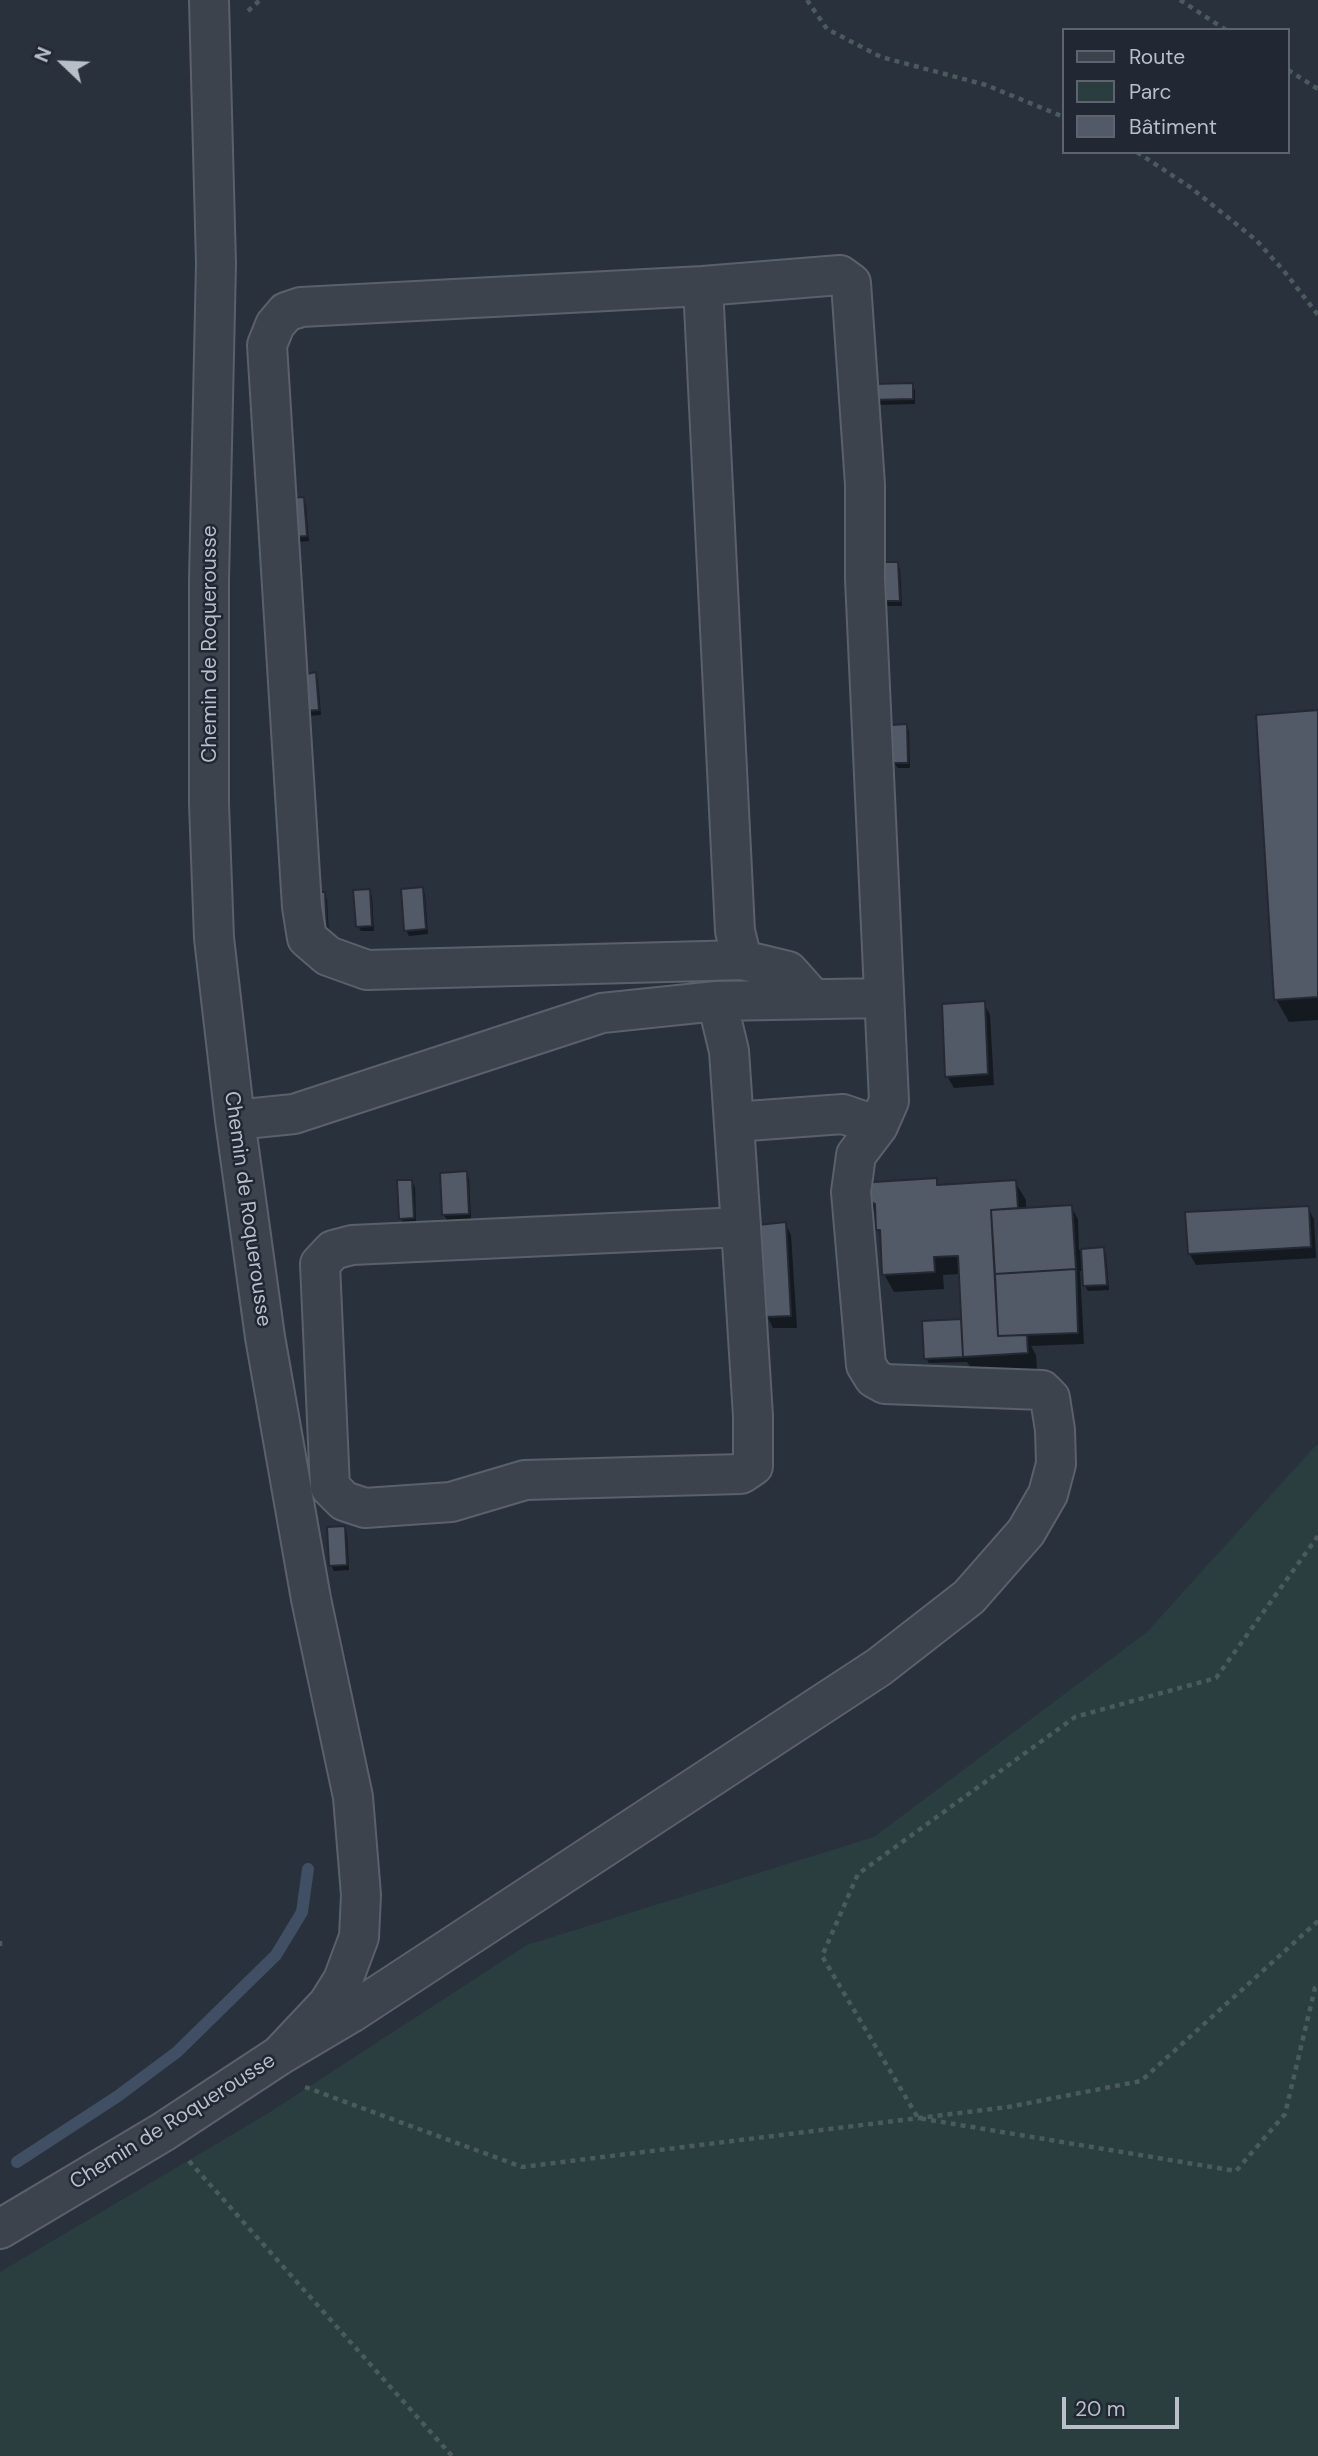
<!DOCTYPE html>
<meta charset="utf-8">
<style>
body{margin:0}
#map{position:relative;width:1318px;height:2456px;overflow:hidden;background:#29313d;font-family:"DM Sans",sans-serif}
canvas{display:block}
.legend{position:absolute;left:1062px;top:28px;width:228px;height:126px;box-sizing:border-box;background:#212833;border:2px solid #5e646f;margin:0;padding:9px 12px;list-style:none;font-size:21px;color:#b9bec8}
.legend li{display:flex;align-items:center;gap:14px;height:35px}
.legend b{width:35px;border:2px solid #5e646f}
.north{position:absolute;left:28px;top:28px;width:70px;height:70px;-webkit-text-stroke:5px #212833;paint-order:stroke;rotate:293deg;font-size:19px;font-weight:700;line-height:28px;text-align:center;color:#b9bec8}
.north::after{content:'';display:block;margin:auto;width:24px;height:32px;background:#b9bec8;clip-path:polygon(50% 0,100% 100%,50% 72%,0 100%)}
.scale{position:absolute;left:1062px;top:2397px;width:117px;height:32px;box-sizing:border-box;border:4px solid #b9bec8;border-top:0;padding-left:9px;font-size:21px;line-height:24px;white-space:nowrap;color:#b9bec8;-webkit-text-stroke:5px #212833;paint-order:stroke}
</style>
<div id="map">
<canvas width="1318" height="2456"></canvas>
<ul class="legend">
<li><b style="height:9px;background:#3c434d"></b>Route</li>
<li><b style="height:19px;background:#2b3e3f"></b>Parc</li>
<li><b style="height:19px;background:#525a67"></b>Bâtiment</li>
</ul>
<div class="north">N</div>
<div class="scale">20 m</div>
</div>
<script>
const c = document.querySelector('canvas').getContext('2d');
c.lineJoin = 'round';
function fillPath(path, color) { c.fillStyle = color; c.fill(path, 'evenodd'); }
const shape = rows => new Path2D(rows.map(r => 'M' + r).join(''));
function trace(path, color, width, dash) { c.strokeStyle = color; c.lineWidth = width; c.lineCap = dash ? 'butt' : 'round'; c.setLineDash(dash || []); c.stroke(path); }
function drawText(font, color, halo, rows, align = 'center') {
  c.font = font + ' "DM Sans",sans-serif'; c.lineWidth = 5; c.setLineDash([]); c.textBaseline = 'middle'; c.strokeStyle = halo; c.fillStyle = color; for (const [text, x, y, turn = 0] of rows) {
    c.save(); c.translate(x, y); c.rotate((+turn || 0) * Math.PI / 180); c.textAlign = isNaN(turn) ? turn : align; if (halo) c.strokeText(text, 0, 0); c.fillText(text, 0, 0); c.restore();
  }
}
fillPath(shape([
 [1318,1443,1318,2456,0,2456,0,2272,267,2114,527,1945,874,1837,1147,1632]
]), '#2b3e3f');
fillPath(shape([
 [912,385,915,390,915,404,877,405,874,400],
 [303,499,306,504,309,541,299,542,296,536],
 [897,564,900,569,902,606,888,606,885,601],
 [315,674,318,680,321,715,308,716],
 [1318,712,1318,1020,1289,1022,1276,999],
 [906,726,909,731,910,768,898,768,894,763],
 [422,889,425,894,428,934,409,936,406,930],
 [369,890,372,896,374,931,361,931,358,926],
 [324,893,327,899,329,936,316,937],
 [984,1003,990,1015,994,1085,954,1088,947,1076],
 [466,1173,469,1178,471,1219,447,1220,444,1215],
 [936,1180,940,1187,1015,1182,1026,1200,1026,1209,1071,1207,1078,1219,1079,1250,1103,1249,1106,1254,1109,1290,1088,1291,1085,1286,1084,1271,1080,1271,1084,1344,1031,1346,1036,1355,1037,1370,975,1374,967,1362,929,1363,926,1358,960,1321,963,1326,960,1274,943,1275,944,1289,894,1292,884,1274,882,1237,878,1230,877,1217,865,1195],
 [412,1182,415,1187,416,1223,404,1224,401,1219],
 [1308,1208,1314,1219,1316,1258,1196,1265,1189,1253],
 [785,1223,791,1235,797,1328,773,1328,767,1316],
 [344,1528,347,1533,349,1570,334,1571,331,1565]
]), '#0007');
trace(shape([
 [17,2162,118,2096,177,2052,276,1955,302,1912,308,1869]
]), '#414f64', 12);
const building = shape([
 [913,383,913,399,872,400,872,384,913,383],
 [304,497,307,536,294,537,291,498,304,497],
 [882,562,898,562,900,601,883,601,882,562],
 [316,672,319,710,303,711,302,675,316,672],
 [1318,710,1318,997,1274,1000,1256,715,1318,710],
 [907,724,908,763,893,763,891,725,907,724],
 [423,887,426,929,404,931,401,889,423,887],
 [370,889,372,926,356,927,353,890,370,889],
 [309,892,325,892,327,931,311,932,309,892],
 [985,1001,988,1074,945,1077,942,1004,985,1001],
 [467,1171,469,1214,442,1215,440,1173,467,1171],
 [937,1178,937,1185,1016,1180,1018,1208,991,1210,998,1336,1027,1335,1028,1353,963,1357,958,1256,934,1257,935,1272,882,1275,880,1230,876,1230,875,1204,866,1200,867,1184,874,1182,937,1178],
 [397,1180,412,1180,414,1218,399,1219,397,1180],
 [1072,1205,1076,1269,995,1274,991,1210,1072,1205],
 [1309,1206,1311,1247,1188,1254,1185,1212,1309,1206],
 [786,1222,791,1316,765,1317,758,1225,786,1222],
 [1104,1247,1107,1285,1083,1286,1081,1249,1104,1247],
 [1076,1269,1078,1333,998,1336,995,1274,1076,1269],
 [961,1319,963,1357,924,1359,922,1321,961,1319],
 [345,1526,347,1565,329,1566,327,1527,345,1526]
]);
fillPath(building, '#525a67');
trace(building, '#232a34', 2);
const minor = shape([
 [703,286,735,931,742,960],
 [717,1001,729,1051,741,1227,753,1416,753,1466,741,1474,525,1480,451,1502,365,1508,344,1501,330,1487,320,1264,333,1250,352,1245,741,1227],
 [235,1120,294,1114,602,1013,717,1001,883,998],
 [734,1122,843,1114,878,1126],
 [280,2055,351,2013,879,1667,969,1597,1026,1532,1048,1494,1056,1464,1055,1430,1050,1398,1042,1390,885,1384,874,1378,866,1365,851,1192,856,1155,878,1126,889,1101,865,579,865,485,851,283,840,275,703,286,301,307,286,312,275,325,267,345,302,907,307,938,328,956,367,970,742,960,788,971,813,999],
 [0,2229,163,2132,280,2055,328,2004,343,1980,359,1937,361,1895,353,1797,311,1599,265,1337,235,1120,214,938,209,804,209,580,216,264,209,0]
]);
trace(minor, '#5a616b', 42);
trace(shape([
 [807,0,827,29,881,57,986,85,1064,117],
 [1180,0,1226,30],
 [248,11,260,0],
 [1288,70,1318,89],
 [1137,152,1190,187,1256,240,1284,271,1318,315],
 [1318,1536,1216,1678,1075,1717,858,1874,822,1956,918,2118,1236,2171,1285,2114,1315,1988,1318,1986],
 [0,1941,0,1947],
 [305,2087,522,2167,1008,2107,1141,2081,1318,1921],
 [189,2161,452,2456]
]), '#4a5a5d', 4.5, [5, 5]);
trace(minor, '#3c434d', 38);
drawText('21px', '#b9bec8', '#212833', [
 ["Chemin de Roquerousse",210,644,-90],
 ["Chemin de Roquerousse",247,1209,82],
 ["Chemin de Roquerousse",173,2122,-32]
]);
</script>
